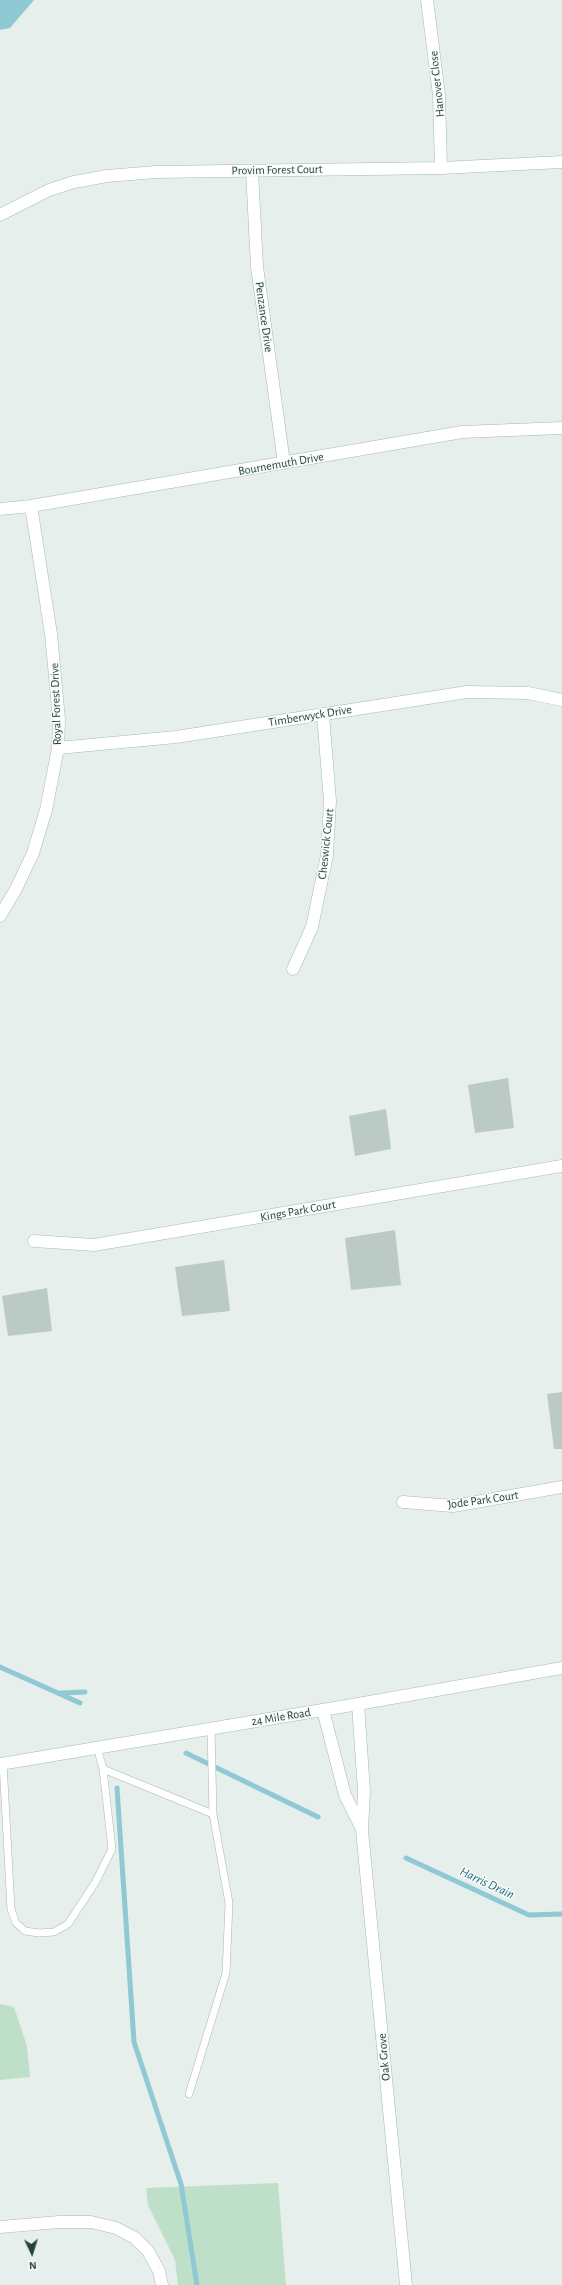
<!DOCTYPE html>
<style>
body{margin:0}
#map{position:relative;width:562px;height:2285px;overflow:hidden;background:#e6efeb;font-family:"Alegreya Sans",sans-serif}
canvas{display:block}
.north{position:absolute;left:12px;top:2233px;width:40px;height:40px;-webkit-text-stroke:3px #f7fbf9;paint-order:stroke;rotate:176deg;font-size:11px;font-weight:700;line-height:16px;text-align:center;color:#24423a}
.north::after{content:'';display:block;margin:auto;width:14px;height:18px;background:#24423a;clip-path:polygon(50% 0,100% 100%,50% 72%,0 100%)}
</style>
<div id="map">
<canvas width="562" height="2285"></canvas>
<div class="north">N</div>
</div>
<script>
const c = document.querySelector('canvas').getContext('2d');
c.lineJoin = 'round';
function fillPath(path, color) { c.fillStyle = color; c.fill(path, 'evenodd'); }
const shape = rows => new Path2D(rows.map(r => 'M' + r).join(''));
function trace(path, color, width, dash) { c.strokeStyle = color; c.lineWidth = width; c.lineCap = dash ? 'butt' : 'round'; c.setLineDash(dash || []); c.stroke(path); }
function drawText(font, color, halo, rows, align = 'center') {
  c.font = font + ' "Alegreya Sans",sans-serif'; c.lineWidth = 3; c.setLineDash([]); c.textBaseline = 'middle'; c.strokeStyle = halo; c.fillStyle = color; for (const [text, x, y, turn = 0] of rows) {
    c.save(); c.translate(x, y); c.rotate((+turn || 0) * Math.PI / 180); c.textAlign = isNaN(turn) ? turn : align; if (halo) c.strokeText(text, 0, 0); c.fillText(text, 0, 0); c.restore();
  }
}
fillPath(shape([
 [0,2004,14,2007,27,2046,30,2077,0,2080],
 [278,2183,286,2285,178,2285,175,2260,148,2205,146,2188]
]), '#bfe0c8');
fillPath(shape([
 [0,0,34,0,10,28,0,30]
]), '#8ec9d4');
trace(shape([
 [0,1667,80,1703],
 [60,1693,85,1692],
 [186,1753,318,1817],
 [117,1788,134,2042,181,2184,197,2285],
 [406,1858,529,1915,562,1914]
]), '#8ec9d4', 5);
fillPath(shape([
 [508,1078,514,1128,475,1133,468,1085],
 [386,1109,391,1149,355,1156,349,1116],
 [395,1230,401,1285,351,1290,345,1238],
 [224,1260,230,1311,182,1316,175,1267],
 [47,1288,52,1331,8,1336,2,1296],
 [562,1392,562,1449,554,1449,547,1394]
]), '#bbcac4');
const service = shape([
 [3,1763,11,1909,16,1923,25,1931,39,1933,54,1932,68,1924,95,1883,112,1849,103,1769,97,1747],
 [103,1769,213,1814],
 [189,2094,226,1973,229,1903,213,1814,211,1729]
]);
const minor = shape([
 [427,0,439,95,441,168],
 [252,171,257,267,284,463],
 [0,215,49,190,74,182,107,176,156,172,441,168,562,162],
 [0,509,31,506,462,432,562,428],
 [58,748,176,737,467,692,528,693,562,700],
 [0,916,16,889,33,853,46,810,58,748,59,719,51,634,31,506],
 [293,969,312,927,327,855,330,801,323,715],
 [34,1241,94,1245,562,1166],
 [403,1502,453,1506,562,1487],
 [358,1704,364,1791,362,1830,406,2285],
 [323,1710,345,1795,362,1829],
 [0,2227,59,2222,91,2222,116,2228,135,2238,148,2251,159,2271,162,2285]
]);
const tertiary = shape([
 [0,1764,358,1704,562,1668]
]);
trace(service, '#a8b8b2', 8);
trace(minor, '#a8b8b2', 13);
trace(tertiary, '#a8b8b2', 13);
trace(service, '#fff', 7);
trace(minor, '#fff', 12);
trace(tertiary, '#fff', 12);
drawText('12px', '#24423a', '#f7fbf9', [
 ["Hanover Close",437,84,-96],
 ["Provim Forest Court",277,170,-1],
 ["Penzance Drive",264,317,82],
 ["Bournemuth Drive",281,464,-10],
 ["Royal Forest Drive",56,704,-92],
 ["Timberwyck Drive",310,716,-9],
 ["Cheswick Court",326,844,-84],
 ["Kings Park Court",298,1211,-10],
 ["Jode Park Court",483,1500,-8],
 ["24 Mile Road",281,1717,-9],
 ["Oak Grove",384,2057,-95]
]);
drawText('italic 13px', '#1c6f80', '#f7fbf9', [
 ["Harris Drain",487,1883,25]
]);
</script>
